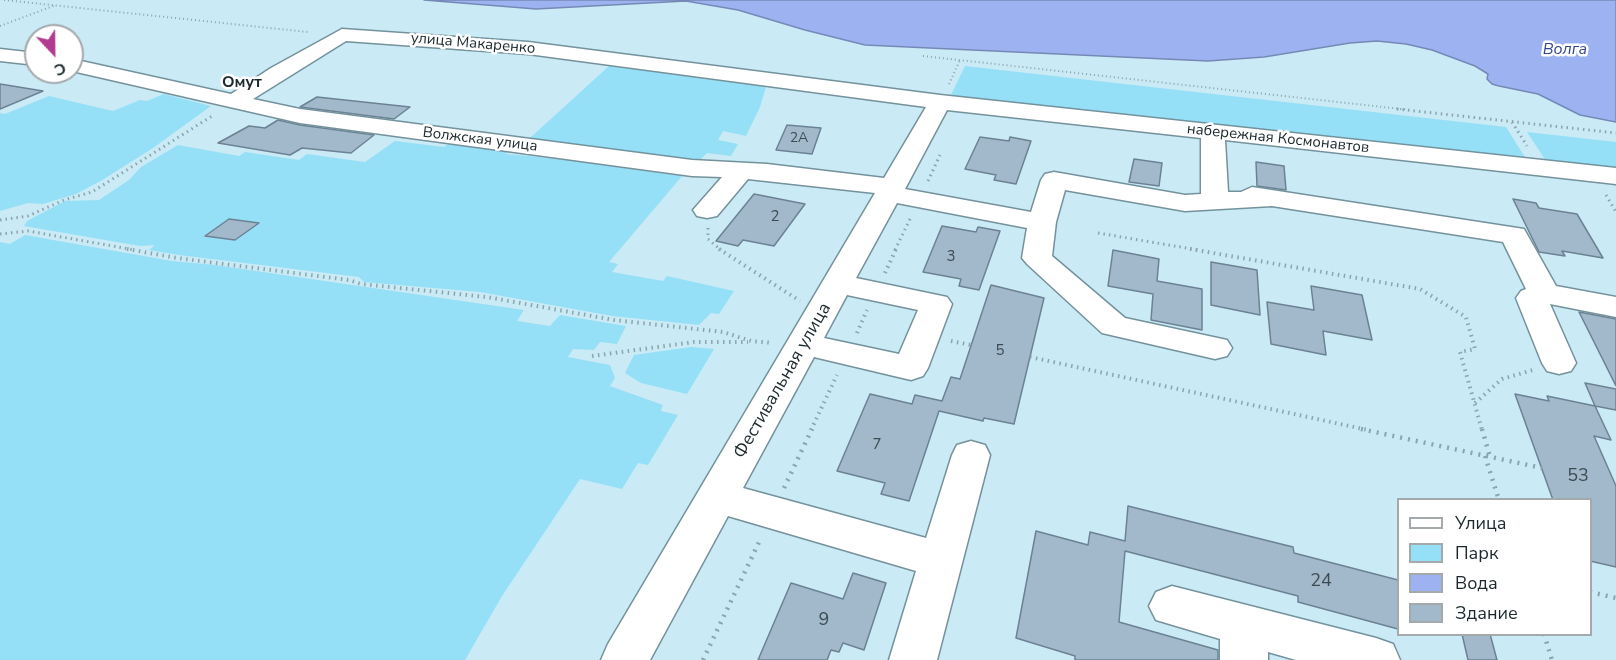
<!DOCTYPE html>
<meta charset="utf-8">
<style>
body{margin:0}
#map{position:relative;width:1616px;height:660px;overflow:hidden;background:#caeaf5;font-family:"Nunito Sans",sans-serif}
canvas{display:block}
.legend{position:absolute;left:1397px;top:498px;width:195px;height:138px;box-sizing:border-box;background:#fff;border:2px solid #a4a9ab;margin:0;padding:8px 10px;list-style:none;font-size:18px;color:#1b282c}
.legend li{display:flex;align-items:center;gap:12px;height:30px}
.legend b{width:30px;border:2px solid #a4a9ab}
.north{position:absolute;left:24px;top:24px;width:60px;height:60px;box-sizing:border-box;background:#fff;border:2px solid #a4a9ab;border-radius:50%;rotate:158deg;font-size:16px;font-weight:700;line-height:24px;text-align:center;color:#1b282c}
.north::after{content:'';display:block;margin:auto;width:21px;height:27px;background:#b33b8f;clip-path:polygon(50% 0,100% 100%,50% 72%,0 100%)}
</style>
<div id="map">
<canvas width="1616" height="660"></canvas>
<ul class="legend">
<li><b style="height:8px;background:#fff"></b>Улица</li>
<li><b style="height:16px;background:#95e0f7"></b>Парк</li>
<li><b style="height:16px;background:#9db3f1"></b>Вода</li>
<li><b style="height:16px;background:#a2b9cc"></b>Здание</li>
</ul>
<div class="north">С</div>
</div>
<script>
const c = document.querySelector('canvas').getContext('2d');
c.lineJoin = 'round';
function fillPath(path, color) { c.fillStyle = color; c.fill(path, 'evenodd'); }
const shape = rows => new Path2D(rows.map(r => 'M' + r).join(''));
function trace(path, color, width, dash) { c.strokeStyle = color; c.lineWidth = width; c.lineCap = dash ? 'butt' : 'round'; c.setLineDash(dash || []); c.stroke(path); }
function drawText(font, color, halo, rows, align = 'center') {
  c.font = font + ' "Nunito Sans",sans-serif'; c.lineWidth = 5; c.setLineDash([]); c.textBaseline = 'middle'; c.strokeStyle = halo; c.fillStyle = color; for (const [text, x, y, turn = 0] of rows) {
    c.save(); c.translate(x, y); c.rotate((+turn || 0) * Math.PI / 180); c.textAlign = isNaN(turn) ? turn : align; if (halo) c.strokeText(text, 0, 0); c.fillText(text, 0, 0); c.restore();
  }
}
fillPath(shape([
 [617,64,767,83,760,107,746,136,723,131,718,140,738,144,731,156,707,153,698,162,541,143,530,138,609,66],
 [965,66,1506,127,1528,162,949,99],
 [164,94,211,106,153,148,104,179,76,194,43,204,28,203,0,211,0,113,5,114,49,96,113,111,140,100,147,101],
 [1527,132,1616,142,1616,171,1548,164],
 [395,141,444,147,450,143,509,151,506,154,606,163,683,175,609,262,618,264,612,272,663,281,667,276,734,291,719,314,711,313,699,325,612,316,480,292,364,282,359,277,179,255,149,250,155,245,140,246,24,226,27,221,65,201,99,200,129,180,141,167,178,145,239,156,245,152,299,160,307,154,365,162],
 [25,235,172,261,215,265,524,310,517,321,550,326,560,315,626,326,617,344,600,342,594,350,573,349,568,357,610,365,615,378,610,386,663,405,661,411,678,415,648,465,638,463,622,489,580,479,502,596,465,660,0,660,0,242,10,244],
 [691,347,714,349,687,394,641,383,625,373,634,355]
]), '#95e0f7');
const water = shape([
 [424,0,1616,0,1616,122,1580,115,1538,94,1499,86,1492,84,1487,79,1488,74,1475,66,1432,50,1406,44,1377,41,1350,43,1264,57,1208,61,865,45,805,30,738,10,686,1,536,9,424,0]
]);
fillPath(water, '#9db3f1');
trace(water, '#7689b6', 1.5);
const building = shape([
 [0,84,43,91,0,109,0,84],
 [317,97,410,107,394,119,300,107,317,97],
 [278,120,300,125,374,135,351,153,302,148,290,155,218,143,249,126,265,128,278,120],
 [787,125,821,128,812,154,776,150,787,125],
 [980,137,1009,141,1010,137,1031,141,1016,184,994,180,996,175,965,169,980,137],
 [1134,159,1162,163,1159,186,1129,182,1134,159],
 [1256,162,1284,166,1286,190,1257,186,1256,162],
 [754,194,805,204,774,246,743,240,738,246,716,241,754,194],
 [1513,199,1536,203,1539,208,1577,214,1603,258,1562,251,1565,256,1539,252,1513,199],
 [229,219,259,223,235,240,205,236,229,219],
 [942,226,976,232,978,227,1000,231,979,290,959,286,961,279,923,272,942,226],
 [1113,250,1159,259,1157,281,1202,289,1202,330,1151,320,1153,294,1108,286,1113,250],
 [1211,262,1257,270,1260,315,1211,305,1211,262],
 [991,285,1044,298,1014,424,984,418,983,421,939,411,909,501,881,494,885,483,837,471,870,394,912,404,915,395,942,401,951,377,960,379,991,285],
 [1311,286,1362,295,1372,340,1323,331,1326,355,1271,344,1267,302,1314,310,1311,286],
 [1579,312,1616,319,1616,386,1579,312],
 [1585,383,1616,389,1616,410,1595,406,1585,383],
 [1515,394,1549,401,1547,396,1595,406,1611,440,1594,436,1616,486,1616,567,1590,561,1590,500,1553,500,1515,394],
 [1128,506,1293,547,1294,553,1398,580,1398,629,1298,602,1298,596,1125,551,1119,622,1218,650,1218,660,1075,660,1075,656,1016,638,1036,531,1088,545,1090,532,1125,541,1128,506],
 [853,573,886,583,864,650,843,643,839,652,831,650,827,660,758,660,791,583,843,599,853,573],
 [1462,634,1490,634,1497,660,1468,660,1462,634]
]);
fillPath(building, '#a2b9cc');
trace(building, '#6c8294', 1.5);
const minor = shape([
 [342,29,528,42,940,95,1616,168,1616,184,1225,140,1228,192,1241,192,1252,187,1524,229,1556,286,1616,297,1616,317,1550,304,1576,363,1571,371,1559,374,1547,371,1542,363,1516,298,1521,291,1526,289,1503,242,1272,206,1185,211,1065,190,1056,222,1052,256,1125,318,1227,340,1232,348,1227,356,1215,359,1102,333,1027,264,1022,258,1027,228,897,203,856,278,947,297,952,304,928,368,923,376,911,380,814,357,743,488,926,538,952,455,957,445,971,441,985,445,990,455,937,660,889,660,916,571,728,516,650,660,601,660,608,644,875,193,748,179,717,216,707,218,697,216,693,210,722,177,692,176,300,123,72,71,72,59,231,94,271,68,342,29],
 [346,41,528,54,926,107,884,178,767,164,692,160,300,109,253,99,346,41],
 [947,110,1201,138,1201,194,1185,195,1054,172,1045,174,1041,180,1031,212,905,189,947,110],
 [847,295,918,310,899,354,824,338,847,295],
 [0,49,36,53,36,65,0,61,0,49],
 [1172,586,1376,638,1393,644,1400,660,1296,660,1268,652,1268,660,1220,660,1220,639,1156,620,1149,606,1156,592,1172,586]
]);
trace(minor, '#74929c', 3);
trace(shape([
 [4,0,308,32],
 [0,26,56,5],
 [923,56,1410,110],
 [949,84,960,60]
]), '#8ca5ad', 2, [1, 3]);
trace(shape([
 [1397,109,1616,133],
 [1512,122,1527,146],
 [928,181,940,155],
 [1606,195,1616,212],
 [0,220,28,216,64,200,92,192,212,116],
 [708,228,708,239,721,250],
 [1098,233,1198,250],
 [0,234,28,231,135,250],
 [895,250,911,217]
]), '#8ca5ad', 3, [1.5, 4]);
trace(shape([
 [127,249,177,258,349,280,361,284,487,297,614,320,723,332,751,341,773,343],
 [719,249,800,301],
 [1190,249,1420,289,1466,317,1475,349,1460,352,1482,430],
 [885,273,896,249],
 [857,333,867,310],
 [951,341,971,345],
 [592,356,694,342,748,342],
 [1030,357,1368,430],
 [1475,403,1502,379,1533,370],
 [811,430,837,375]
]), '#8ca5ad', 4, [1.5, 4.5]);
trace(shape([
 [1361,429,1542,468],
 [1482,429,1490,457],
 [1485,456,1499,500],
 [784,488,812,429],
 [1590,592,1616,598],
 [1544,634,1552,660],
 [703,660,761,538]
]), '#8ca5ad', 4.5, [2, 6]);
fillPath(minor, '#fff');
drawText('14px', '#3d4c54', null, [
 ["2А",799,139]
]);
drawText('15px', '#1b282c', '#fff', [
 ["улица Макаренко",473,44,5],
 ["набережная Космонавтов",1278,139,6],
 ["Волжская улица",480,140,7]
]);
drawText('15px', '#3d4c54', null, [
 ["2",775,217],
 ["3",951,257],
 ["5",1000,351],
 ["7",877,445]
]);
drawText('italic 16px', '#32478f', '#fff', [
 ["Волга",1565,50]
]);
drawText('bold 16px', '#1b282c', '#fff', [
 ["Омут",242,83]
]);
drawText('18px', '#1b282c', '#fff', [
 ["Фестивальная улица",783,381,-60]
]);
drawText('18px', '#3d4c54', null, [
 ["53",1578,477],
 ["24",1321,582],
 ["9",824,621]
]);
</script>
